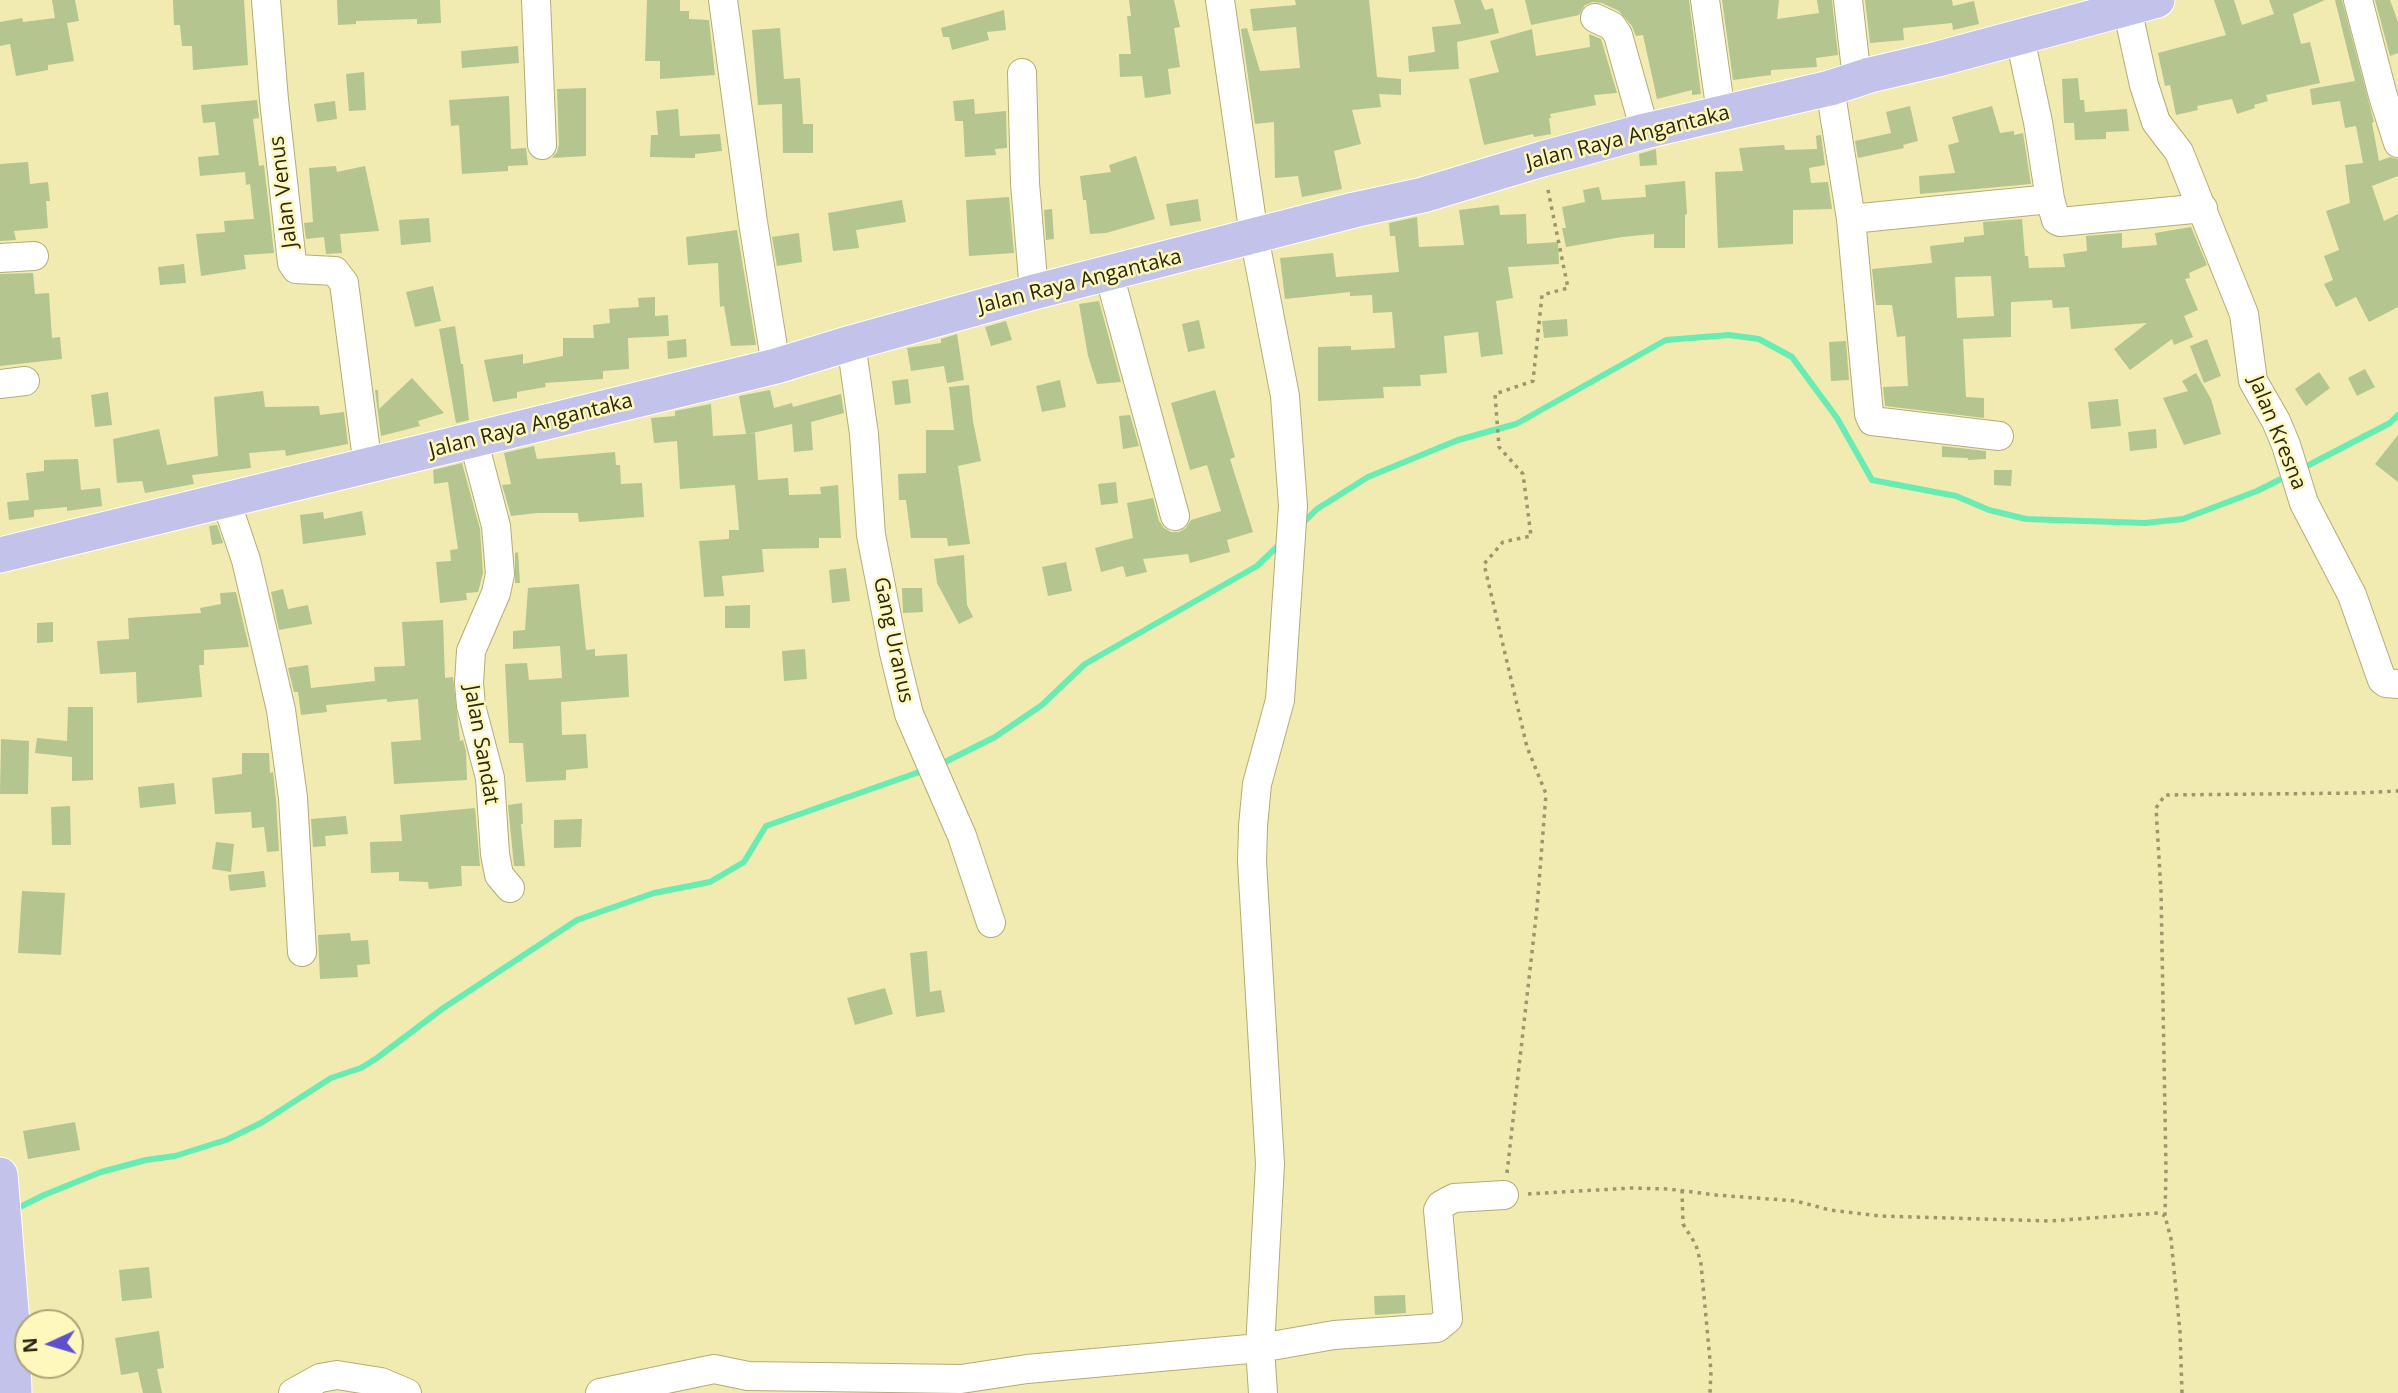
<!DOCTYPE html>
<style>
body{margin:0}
#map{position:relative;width:2398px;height:1393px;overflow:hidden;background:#f1ebb1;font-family:"Open Sans",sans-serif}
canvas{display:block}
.north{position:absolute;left:14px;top:1309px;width:70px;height:70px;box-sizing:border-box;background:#fef8bd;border:2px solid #aaa579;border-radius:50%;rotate:266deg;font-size:19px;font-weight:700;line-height:28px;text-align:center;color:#2b2812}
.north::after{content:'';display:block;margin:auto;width:24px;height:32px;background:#5d50c9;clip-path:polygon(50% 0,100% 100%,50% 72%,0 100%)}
</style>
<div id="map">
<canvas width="2398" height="1393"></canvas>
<div class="north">N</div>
</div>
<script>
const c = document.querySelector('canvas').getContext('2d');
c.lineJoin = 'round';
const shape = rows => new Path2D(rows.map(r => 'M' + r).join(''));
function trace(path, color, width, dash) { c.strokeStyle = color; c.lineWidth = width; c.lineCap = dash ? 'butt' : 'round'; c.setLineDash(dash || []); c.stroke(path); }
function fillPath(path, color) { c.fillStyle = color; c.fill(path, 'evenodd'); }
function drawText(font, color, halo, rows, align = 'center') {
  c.font = font + ' "Open Sans",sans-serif'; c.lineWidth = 5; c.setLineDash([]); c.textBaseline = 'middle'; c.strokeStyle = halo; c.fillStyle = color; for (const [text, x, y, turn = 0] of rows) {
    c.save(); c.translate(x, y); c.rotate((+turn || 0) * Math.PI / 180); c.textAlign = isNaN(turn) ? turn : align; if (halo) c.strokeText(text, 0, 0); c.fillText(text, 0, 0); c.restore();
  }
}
trace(shape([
 [2303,468,2390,423,2398,415],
 [1301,525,1317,509,1368,477,1458,440,1516,424,1666,340,1729,335,1759,339,1792,357,1837,418,1872,480,1956,496,1989,510,2026,519,2145,523,2183,519,2257,491,2287,476],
 [939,765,995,737,1042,705,1085,664,1257,566,1280,544],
 [14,1210,44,1195,101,1172,146,1160,175,1156,226,1140,261,1123,331,1078,361,1068,377,1058,442,1009,577,920,654,893,710,882,744,862,766,826,925,770]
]), '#68ecb4', 6);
fillPath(shape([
 [52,0,75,0,79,21,67,23,74,61,48,65,48,70,16,76,10,44,0,46,0,22,22,18,23,22,55,18],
 [173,0,244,0,248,65,193,70,192,46,182,46,180,25,174,25],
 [337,0,440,0,441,23,417,24,417,19,356,21,356,24,338,25],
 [647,0,680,0,680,11,689,11,689,19,709,20,715,75,660,79,660,61,645,61],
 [1129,0,1174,0,1180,27,1174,28,1180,67,1168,69,1171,94,1145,98,1142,76,1120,77,1119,54,1131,54,1127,16,1131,16],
 [1295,0,1369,0,1377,77,1401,79,1401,95,1379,94,1381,107,1352,110,1361,144,1334,151,1342,189,1302,197,1298,176,1275,178,1274,122,1255,124,1241,29,1247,28,1260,71,1300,68,1296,27,1253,31,1250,9,1296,5],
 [1454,0,1481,0,1485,10,1493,8,1499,33,1457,42,1459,69,1409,72,1408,56,1435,52,1432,27,1461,24],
 [1525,0,1689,0,1701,94,1692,95,1692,90,1657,99,1643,35,1636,36,1632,26,1619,11,1602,3,1593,2,1585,5,1579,15,1531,25],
 [1722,0,1779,0,1777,19,1819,13,1817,0,1832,0,1838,55,1816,58,1817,67,1771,70,1771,75,1733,80],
 [1865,0,1952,0,1953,6,1974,1,1979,24,1953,30,1952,23,1903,28,1904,40,1870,43],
 [2214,0,2234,0,2242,25,2274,14,2269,0,2325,0,2293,14,2301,44,2310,42,2320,83,2266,95,2268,101,2254,105,2255,108,2237,114,2232,99,2197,106,2198,110,2176,115,2170,85,2165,86,2158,53,2226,35],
 [2335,0,2342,0,2374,122,2372,123,2379,161,2390,157,2398,159,2398,176,2372,186,2384,221,2398,214,2398,307,2369,322,2356,297,2336,307,2324,284,2333,280,2324,256,2339,250,2326,211,2350,203,2345,165,2363,163,2356,126,2345,128,2340,101,2312,105,2310,89,2355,81],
 [2375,0,2390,0,2398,22,2398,53,2390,56],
 [1004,10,1006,30,987,32,989,40,952,50,949,37,943,37,941,28],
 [780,28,784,79,800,78,803,124,813,124,813,153,783,153,782,104,758,105,752,30],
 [1532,29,1536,56,1590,47,1589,34,1601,39,1617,93,1594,95,1596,105,1550,114,1551,118,1549,118,1551,134,1534,137,1533,134,1484,145,1469,79,1499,72,1490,41],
 [518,46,519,63,462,68,461,51],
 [364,72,366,110,349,111,346,74],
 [2078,78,2080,100,2084,100,2085,112,2127,109,2129,131,2106,132,2106,139,2075,140,2074,123,2064,123,2062,79],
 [586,88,586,156,552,158,557,152,559,144,557,89],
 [509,96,511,149,526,148,528,165,508,166,508,171,462,174,459,125,451,126,449,100],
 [974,99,975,114,1006,111,1007,148,995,149,996,155,965,157,963,121,955,121,953,101],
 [257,100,259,118,253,119,259,166,264,165,274,253,244,255,246,269,201,276,196,234,225,232,224,221,254,219,250,184,246,185,245,172,200,176,198,157,219,155,215,122,203,123,201,105],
 [335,101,337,119,317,122,314,104],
 [1910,106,1918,141,1903,145,1904,148,1858,158,1855,141,1891,133,1886,112],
 [1992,106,2000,133,2014,131,2014,135,2023,133,2031,184,1920,194,1919,176,1955,173,1948,145,1959,142,1952,117],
 [678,109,680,136,720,134,722,151,695,154,695,158,650,157,651,135,658,135,656,111],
 [1821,135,1825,165,1809,168,1811,183,1828,182,1832,209,1793,210,1793,244,1718,248,1715,172,1743,171,1739,148,1784,145,1785,150,1817,149,1816,136],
 [1656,149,1657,165,1640,166,1639,154],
 [1136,156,1155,219,1106,233,1090,234,1086,200,1083,200,1080,176,1111,172,1109,165],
 [28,162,30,184,48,182,50,201,46,201,48,228,14,231,16,240,0,241,0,164],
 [336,166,337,172,365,166,379,231,340,234,342,253,326,254,324,237,306,239,304,223,313,222,309,168],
 [1685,181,1687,214,1685,215,1685,248,1654,248,1654,234,1622,237,1566,247,1562,228,1566,228,1562,207,1585,202,1583,190,1599,187,1602,200,1646,197,1645,185],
 [1009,197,1014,253,969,256,966,200],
 [1198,199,1201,221,1170,226,1166,204],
 [902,200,906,222,856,230,859,248,833,251,828,213],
 [1499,205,1500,215,1526,214,1527,244,1558,242,1559,264,1508,267,1513,298,1496,301,1503,354,1481,357,1478,332,1444,336,1447,373,1420,375,1421,386,1383,387,1384,398,1318,401,1318,347,1351,346,1351,350,1395,348,1392,312,1373,313,1372,295,1350,296,1350,292,1285,299,1280,258,1333,253,1336,277,1399,272,1395,236,1390,236,1389,223,1417,217,1419,247,1464,245,1459,210],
 [1052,209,1054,239,1046,240,1044,210],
 [429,218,431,242,401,245,399,220],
 [2022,219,2025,256,2028,256,2029,268,2065,267,2063,254,2087,251,2086,236,2122,233,2122,248,2157,245,2155,233,2191,227,2207,265,2189,273,2190,278,2185,279,2198,310,2184,316,2193,337,2174,345,2172,339,2130,370,2114,349,2147,323,2071,329,2069,307,2053,308,2052,300,2011,302,2011,337,1963,339,1966,397,1984,398,1984,418,1885,406,1883,387,1908,386,1905,336,1897,337,1892,305,1876,305,1872,269,1932,263,1930,246,1964,242,1964,237,1984,235,1983,222],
 [1991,276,1994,316,1957,318,1955,277],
 [737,230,756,345,731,346,724,306,720,307,718,263,688,265,686,237],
 [799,233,802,262,777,266,772,237],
 [184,264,186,283,160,285,158,267],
 [33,273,35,294,49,293,52,338,60,337,62,359,0,366,0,274],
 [433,286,441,321,415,327,406,292],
 [655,297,655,316,668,315,669,336,628,338,629,369,603,371,603,379,545,383,546,387,517,392,517,398,493,402,484,360,523,354,523,364,563,356,563,338,594,338,593,325,610,323,609,309,639,307,638,298],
 [1099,301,1121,382,1097,384,1088,356,1079,304],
 [1567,319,1568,336,1544,338,1542,321],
 [1199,320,1205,348,1188,352,1182,324],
 [1006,321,1012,340,991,346,985,327],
 [455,326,461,364,463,364,469,420,456,423,439,329],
 [957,334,964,380,947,383,944,366,911,371,907,348,941,343,941,339],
 [686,339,687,357,668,359,667,341],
 [2207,339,2221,376,2204,383,2190,346],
 [1846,341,1849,380,1831,381,1829,342],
 [2365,369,2375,387,2357,396,2348,378],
 [2319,372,2330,388,2306,406,2295,389],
 [2196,373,2211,399,2221,434,2184,445,2163,398,2188,391,2182,381],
 [412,378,444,413,418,421,420,426,381,436,375,390,378,390,379,409],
 [908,379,911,403,895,405,892,381],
 [1060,380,1066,407,1042,412,1036,386],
 [969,385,973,421,981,461,958,466,970,544,948,546,947,538,911,538,906,500,899,500,898,474,926,473,926,430,954,430,949,387],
 [770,390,774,408,792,403,793,407,841,394,844,413,811,422,813,450,794,452,792,424,748,434,755,433,758,480,788,478,789,495,821,494,820,487,838,485,841,538,819,538,819,548,762,549,764,572,722,576,724,596,704,597,699,541,729,539,729,530,739,530,735,485,680,489,677,441,654,443,651,418,675,416,675,411,711,404,713,436,746,434,739,396],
 [1215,390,1235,457,1230,459,1253,532,1227,540,1230,552,1190,563,1188,554,1143,559,1147,572,1126,577,1123,566,1101,572,1095,548,1133,538,1127,503,1153,498,1159,521,1164,528,1171,532,1179,532,1186,528,1191,520,1221,511,1207,465,1190,470,1171,403],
 [263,391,265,407,319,406,320,415,344,412,348,444,286,456,285,450,249,453,251,468,192,475,194,484,145,493,142,481,117,483,113,439,159,429,167,465,218,456,214,397],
 [108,392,112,425,95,427,91,395],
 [2118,399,2121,426,2091,429,2088,402],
 [1130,415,1139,446,1123,449,1119,416],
 [2156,429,2157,448,2130,451,2128,432],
 [2398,435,2398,482,2375,464],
 [534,446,537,459,615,452,616,465,620,465,621,484,642,483,644,517,579,522,578,513,537,513,511,516,502,485,511,484,504,453],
 [1942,446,1986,451,1986,459,1968,460,1968,458,1942,457],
 [78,459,81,490,100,488,102,506,67,511,67,507,34,510,34,517,9,520,7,502,29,500,26,473,44,471,44,460],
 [462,463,480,529,483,573,478,592,466,593,467,600,440,603,436,562,451,561,450,550,458,549,448,482,434,484,433,470],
 [1994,470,2012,470,2011,486,1994,485],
 [1116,482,1118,503,1101,505,1098,484],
 [362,511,366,535,303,544,300,515,323,512,324,519],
 [217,525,223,543,212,545,209,526],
 [518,552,520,583,515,583,515,553],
 [964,555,967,605,973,617,959,624,937,583,934,559],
 [1066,562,1072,591,1048,596,1042,567],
 [846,568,850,601,832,603,829,570],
 [579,584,586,650,595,649,595,656,627,654,629,697,561,702,562,735,586,734,588,768,566,770,566,780,526,782,523,743,509,743,505,664,527,663,529,680,562,678,560,646,513,649,513,631,525,630,528,588],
 [902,588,922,588,923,612,903,613],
 [283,589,288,609,308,605,312,624,279,630,271,592],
 [236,592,249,647,204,650,204,665,199,665,202,697,137,703,136,672,100,674,97,641,129,639,128,618,201,613,200,608,221,604,220,593],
 [750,605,750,628,725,628,725,606],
 [443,620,445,678,453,677,460,741,463,740,466,751,467,780,394,784,391,742,421,740,418,699,387,702,387,699,326,705,327,712,301,715,298,692,294,692,288,668,308,665,311,688,375,681,374,667,405,666,402,622],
 [53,622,53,642,37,643,37,623],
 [805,649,807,679,784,681,782,651],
 [68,707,93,707,93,780,72,781,72,757,35,753,37,738,67,741],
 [1,739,29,741,28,794,0,794],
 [242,753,269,753,270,773,273,772,276,800,279,851,267,852,264,827,252,828,251,812,215,814,212,778,242,774],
 [174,783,176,804,140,808,138,787],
 [522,803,523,824,521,824,525,866,514,866,508,805],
 [70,806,71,845,52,845,51,807],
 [475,808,480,866,461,866,462,886,429,889,428,882,399,881,399,872,371,873,370,842,402,841,400,815],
 [346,816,348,834,325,836,326,846,313,847,311,819],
 [582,819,581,847,554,848,554,820],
 [216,842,234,844,231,872,212,869],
 [264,871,266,887,230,891,228,875],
 [22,891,65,893,61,955,18,953],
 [350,933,351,941,368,940,370,964,357,965,358,977,320,979,318,935],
 [927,951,930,992,941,990,945,1012,916,1017,910,953],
 [885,988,893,1014,855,1025,847,998],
 [75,1122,80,1150,28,1159,23,1131],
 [149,1267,152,1298,122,1301,119,1270],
 [1405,1295,1406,1313,1375,1315,1374,1296],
 [159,1331,164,1368,157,1369,162,1393,143,1393,138,1372,121,1375,115,1338]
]), '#b4c590');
const minor = shape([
 [266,0,274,100,292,263,296,269,335,271,344,283,368,467],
 [536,0,542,145],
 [723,0,753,222,776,366],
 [1220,0,1254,236,1285,396,1293,506,1280,700,1257,784,1253,826,1252,862,1270,1164,1260,1348,1263,1393],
 [1705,0,1721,113],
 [1848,0,1857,79],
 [2358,0,2383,96,2398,143],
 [2127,8,2144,85,2156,122,2179,152,2244,314,2253,381,2276,421,2286,445,2304,503,2352,595,2382,680,2386,683,2398,684],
 [1595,18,1612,26,1618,35,1645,131],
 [1022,73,1025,183,1034,292],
 [1830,88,1851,219,1869,414,1872,421,1999,436],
 [2050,199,2056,220,2060,222,2203,208],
 [1851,219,2050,199,2038,122,2020,38],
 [0,258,34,256],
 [1109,274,1175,516],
 [851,343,864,434,871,535,894,653,909,714,962,836,991,923],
 [0,384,25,381],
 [473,439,496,526,500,574,496,593,471,651,469,683,471,706,490,778,495,854,499,875,510,888],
 [226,501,246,560,281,710,293,798,302,952],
 [293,1393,320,1378,337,1375,381,1382,407,1393],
 [600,1393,714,1369,748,1376,961,1379,1027,1369,1260,1348,1334,1335,1437,1328,1448,1319,1438,1210,1441,1205,1454,1198,1504,1195]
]);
const major = shape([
 [0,555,776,366,851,343,1034,292,1354,210,1423,195,1542,159,1645,131,1830,88,1870,75,1938,59,2157,0],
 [0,1175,12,1324,14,1393]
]);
trace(minor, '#b3ad75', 30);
trace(major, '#fff', 37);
trace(shape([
 [1507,1173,1537,908,1546,794,1527,747,1484,564,1503,542,1531,536,1523,474,1499,447,1495,394,1533,381,1542,295,1568,288,1547,185],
 [1682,1190,1683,1224,1696,1245,1701,1264,1711,1371,1710,1393],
 [1528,1194,1632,1188,1669,1189,1716,1195,1796,1201,1830,1210,1880,1216,2050,1221,2159,1213,2165,1216],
 [2182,1393,2180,1332,2171,1239,2165,1216,2166,1170,2161,891,2156,808,2165,795,2359,793,2398,791]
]), '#9b976c', 3.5, [3.5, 5]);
trace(minor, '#fff', 28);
trace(major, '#c2c2eb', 35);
drawText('21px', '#2b2812', '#fef8bd', [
 ["Jalan Raya Angantaka",1628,138,-14],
 ["Jalan Venus",284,192,-97],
 ["Jalan Raya Angantaka",1080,282,-14],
 ["Jalan Raya Angantaka",531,426,-14],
 ["Jalan Kresna",2277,433,68],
 ["Gang Uranus",893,640,78],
 ["Jalan Sandat",481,745,80]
]);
</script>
